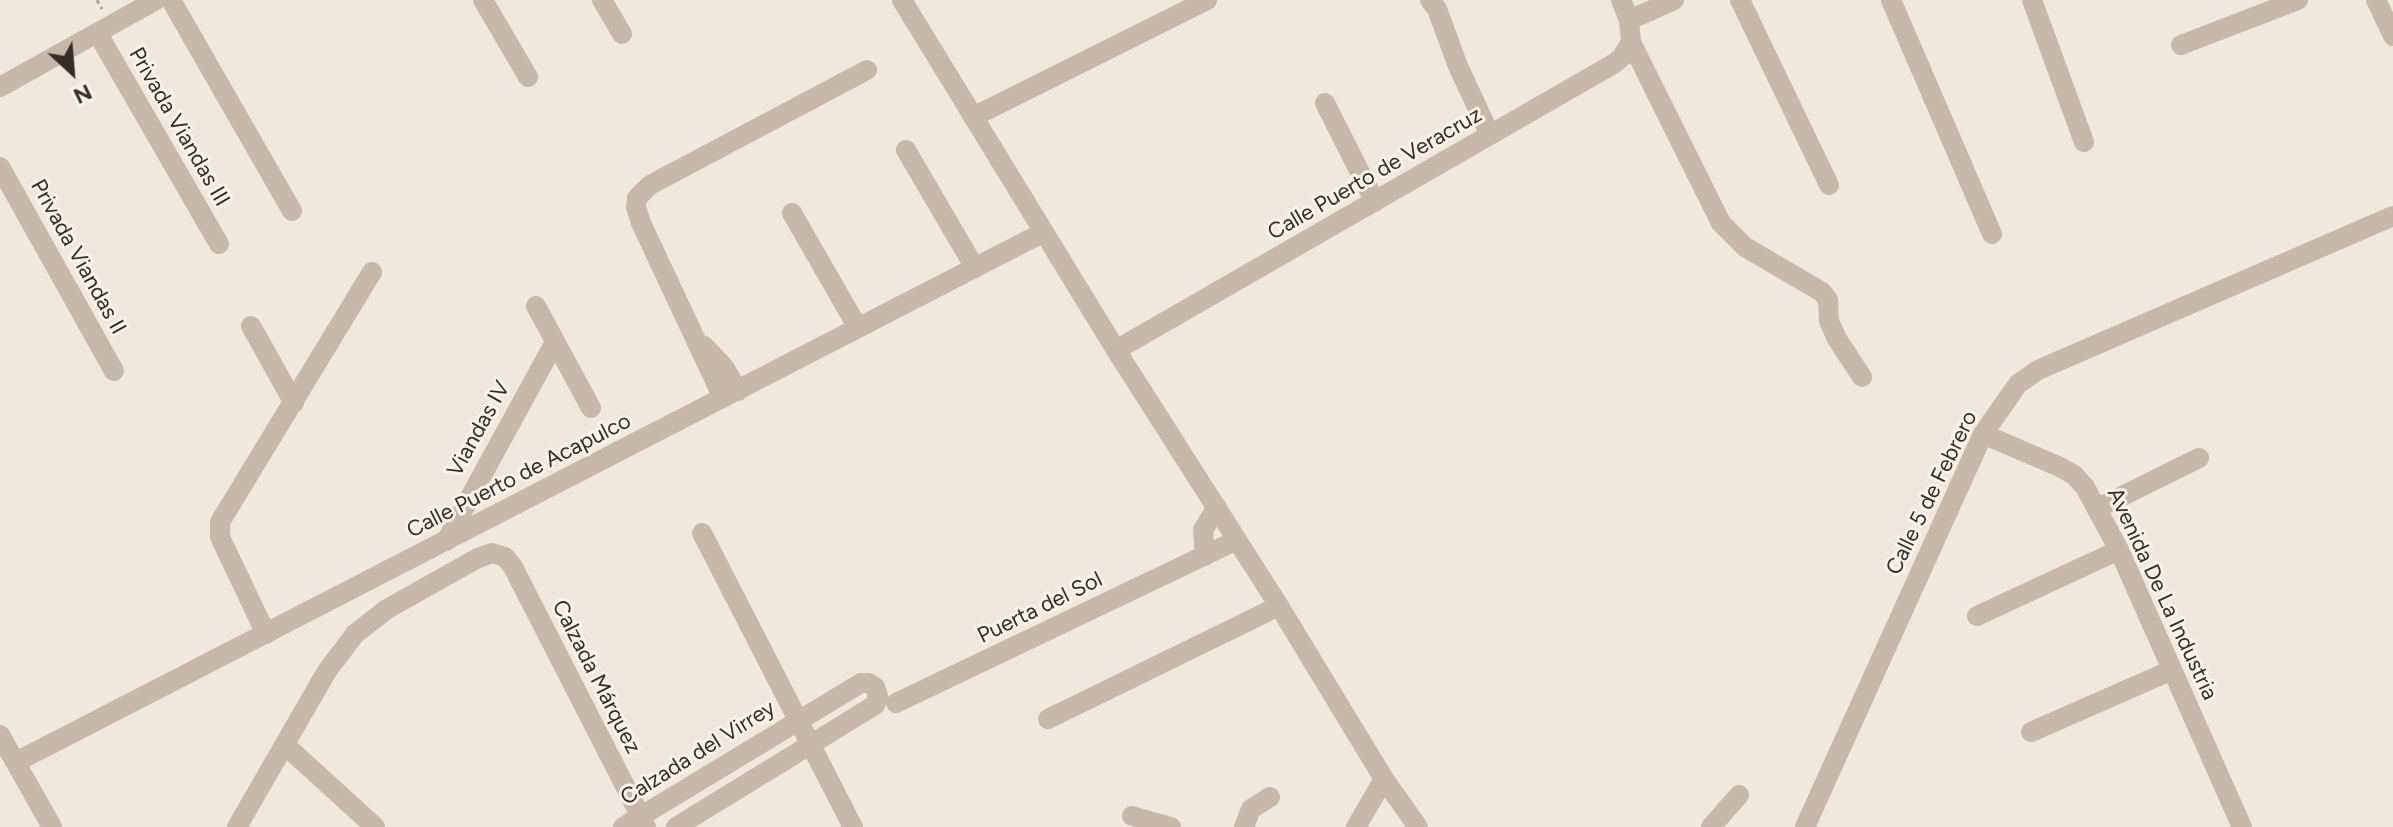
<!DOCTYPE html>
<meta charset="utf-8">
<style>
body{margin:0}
#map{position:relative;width:2393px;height:827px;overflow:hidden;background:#f0e7dd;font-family:Figtree,sans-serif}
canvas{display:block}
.north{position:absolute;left:32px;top:32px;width:80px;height:80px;-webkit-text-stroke:6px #f8f2e9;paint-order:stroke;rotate:154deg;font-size:22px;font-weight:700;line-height:32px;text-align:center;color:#362d29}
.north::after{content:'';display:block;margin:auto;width:28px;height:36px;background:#362d29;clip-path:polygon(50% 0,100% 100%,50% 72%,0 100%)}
</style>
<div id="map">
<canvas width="2393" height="827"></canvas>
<div class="north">N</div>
</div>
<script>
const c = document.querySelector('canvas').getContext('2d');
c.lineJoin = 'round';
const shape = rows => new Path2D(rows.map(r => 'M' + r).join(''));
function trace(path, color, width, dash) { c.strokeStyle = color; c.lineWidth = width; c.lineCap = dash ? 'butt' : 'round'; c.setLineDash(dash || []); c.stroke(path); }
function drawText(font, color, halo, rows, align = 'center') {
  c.font = font + ' Figtree,sans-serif'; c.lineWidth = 6; c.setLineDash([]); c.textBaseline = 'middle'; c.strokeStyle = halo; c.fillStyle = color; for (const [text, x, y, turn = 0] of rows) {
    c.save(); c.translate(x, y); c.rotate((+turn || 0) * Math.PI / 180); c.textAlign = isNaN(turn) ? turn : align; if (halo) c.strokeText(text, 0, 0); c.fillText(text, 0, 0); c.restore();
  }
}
trace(shape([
 [97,0,102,9]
]), '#b4a294', 3, [4, 4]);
trace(shape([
 [171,0,292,211],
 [483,0,528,77],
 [602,0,622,34],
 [902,0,1116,350,1279,606,1384,779,1418,827],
 [1430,0,1437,9,1458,66,1490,135],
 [1740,0,1829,185],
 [1891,0,1992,234],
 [2032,0,2084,142],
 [2376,0,2393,36],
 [1629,20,1674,0],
 [98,34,219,244],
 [1631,42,1721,223,1745,247,1822,292,1828,300,1829,321,1837,339,1862,377],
 [2181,45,2298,0],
 [0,87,156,0],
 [1325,103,1375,202],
 [973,117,1207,0],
 [906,150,975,268],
 [0,167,114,371],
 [792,213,858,328],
 [536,306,591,408],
 [251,326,294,403],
 [704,346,724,367,738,391],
 [1116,350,1615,63,1622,57,1631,42,1629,20,1621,0],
 [723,398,641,223,636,207,637,198,650,185,867,70],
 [1983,434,2060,467,2074,475,2085,487,2119,550,2242,827],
 [2098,508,2199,458],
 [702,533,853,827],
 [446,541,555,342],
 [1205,556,1203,530,1217,507],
 [1977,616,2119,550],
 [266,634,220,537,220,522,372,272],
 [896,703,1237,540],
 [1048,719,1279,606],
 [2031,732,2172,670],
 [0,735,52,827],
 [285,745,375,827],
 [16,762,1044,232],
 [1132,816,1171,827],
 [237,827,327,671,355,634,387,609,478,558,492,553,505,557,513,567,646,827],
 [623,827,861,683,869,683,875,687,878,696,875,705,676,827],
 [1244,827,1251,809,1270,797],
 [1356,827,1384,779],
 [1711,827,1739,795],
 [1805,827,1983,434,2018,384,2038,370,2393,216]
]), '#c8b8aa', 20);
drawText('22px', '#362d29', '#f8f2e9', [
 ["Privada Viandas III",179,127,60],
 ["Calle Puerto de Veracruz",1375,174,-30],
 ["Privada Viandas II",78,257,61],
 ["Viandas IV",479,429,-61],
 ["Calle Puerto de Acapulco",519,476,-27],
 ["Calle 5 de Febrero",1932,493,-64],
 ["Avenida De La Industria",2162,594,65],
 ["Puerta del Sol",1040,608,-26],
 ["Calzada Márquez",596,677,63],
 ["Calzada del Virrey",698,753,-32]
]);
</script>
